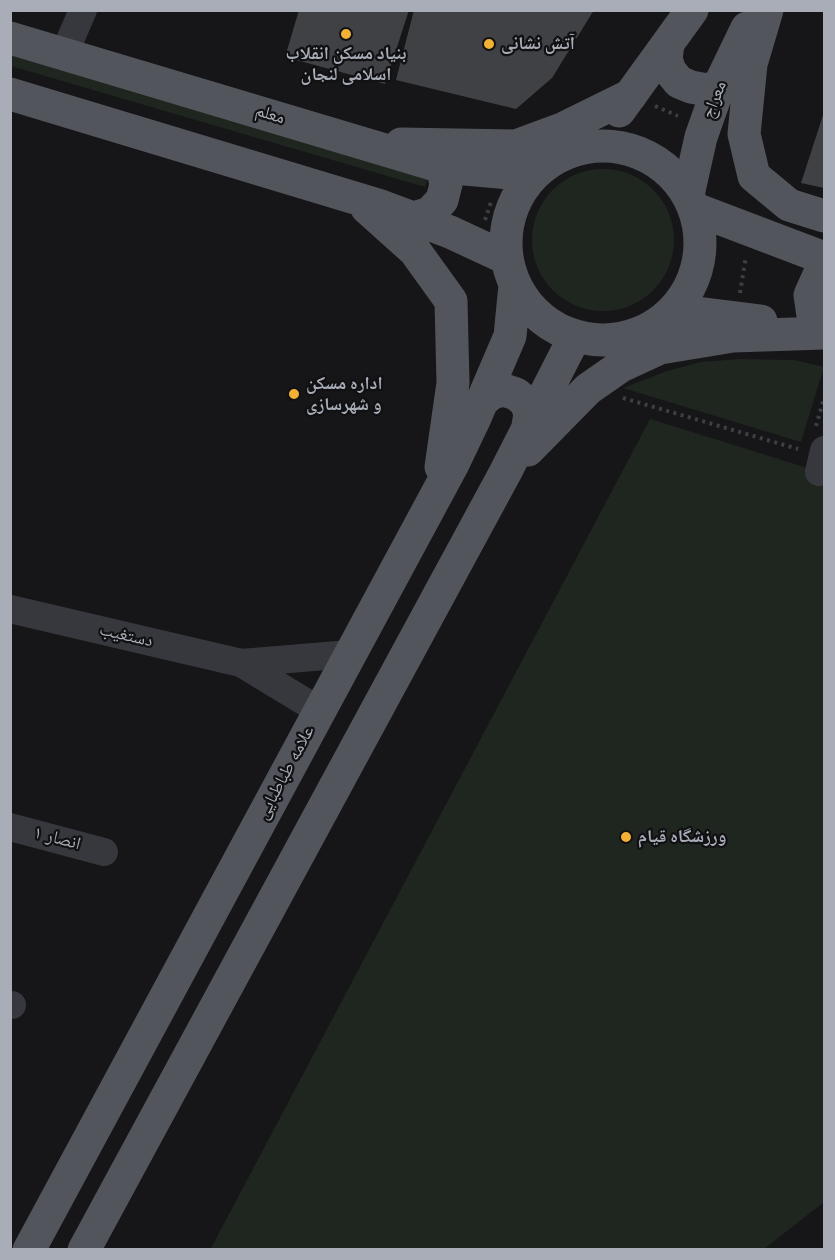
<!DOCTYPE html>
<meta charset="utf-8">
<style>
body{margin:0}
#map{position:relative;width:835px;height:1260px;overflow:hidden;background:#161618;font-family:Poppins,sans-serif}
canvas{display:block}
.frame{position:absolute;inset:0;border:12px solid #a8adb8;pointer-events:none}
</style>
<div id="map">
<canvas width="835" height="1260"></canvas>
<div class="frame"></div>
</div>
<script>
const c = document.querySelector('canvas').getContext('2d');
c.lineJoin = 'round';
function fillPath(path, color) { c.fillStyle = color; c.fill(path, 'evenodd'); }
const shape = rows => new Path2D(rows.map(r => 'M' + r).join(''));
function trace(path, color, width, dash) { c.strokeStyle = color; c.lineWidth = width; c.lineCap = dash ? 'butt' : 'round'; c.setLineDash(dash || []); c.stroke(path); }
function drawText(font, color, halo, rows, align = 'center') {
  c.font = font + ' Poppins,"Noto Naskh Arabic",sans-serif'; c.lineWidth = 4.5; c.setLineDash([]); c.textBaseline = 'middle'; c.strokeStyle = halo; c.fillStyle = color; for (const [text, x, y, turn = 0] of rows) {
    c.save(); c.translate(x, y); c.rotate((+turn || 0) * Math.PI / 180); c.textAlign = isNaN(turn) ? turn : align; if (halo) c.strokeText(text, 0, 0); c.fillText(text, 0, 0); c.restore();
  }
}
fillPath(shape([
 [10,50,431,170,425,187,11,66],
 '532 240a71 71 0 1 1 142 0a71 71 0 1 1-142 0Z',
 [739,359,794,360,824,367,801,442,623,388,667,371,701,362],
 [650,419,824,473,824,1202,764,1249,210,1250]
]), '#1e261f');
fillPath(shape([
 [299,10,409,10,385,84,285,57],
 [414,10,594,10,552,78,516,109,396,80],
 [824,112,824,188,801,183]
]), '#404145');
trace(shape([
 [655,106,678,116],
 [485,220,492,199],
 [740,293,746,256],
 [623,398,798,449],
 [816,426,824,398]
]), '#3d3f44', 4, [3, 4.5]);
trace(shape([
 [64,54,83,10],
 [819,472,824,450],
 [10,609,241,663,350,654],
 [241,663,320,711],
 [10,827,104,852],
 [10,1005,12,1005]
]), '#37383d', 28);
trace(shape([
 [767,10,751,64,744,134,754,176,789,205,824,216],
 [10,38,442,167,533,175],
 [668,44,666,59,670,71,679,82,691,87,707,90,719,86],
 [10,94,378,205,450,232,506,258],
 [619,111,692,10],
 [401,144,516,146,562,129,631,95],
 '506 243a97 97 0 1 1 194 0a97 97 0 1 1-194 0Z',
 [688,195,701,137,719,86,747,28],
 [367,208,415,251,451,301,453,383,441,467],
 [695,209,824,258],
 [413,218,430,213,442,200,446,184,442,167],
 [824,271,819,275,810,295,813,316,824,331],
 [659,324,697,313,761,321],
 [482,401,492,393,504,390,516,394,526,402,530,414,528,426],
 [528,450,588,389,621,366,660,348,733,336,824,333],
 [29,1250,453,464,474,420,510,336,515,285],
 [84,1250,505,473,575,336]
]), '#53555c', 33);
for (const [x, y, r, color] of [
 [346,34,6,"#f2b134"],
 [489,44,6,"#f2b134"],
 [294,394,6,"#f2b134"],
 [626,837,6,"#f2b134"]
]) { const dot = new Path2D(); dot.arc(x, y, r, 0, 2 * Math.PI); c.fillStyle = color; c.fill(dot); trace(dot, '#111113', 2); }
drawText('bold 18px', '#a8adb8', '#111113', [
 ["آتش نشانی",501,44],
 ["بنیاد مسکن انقلاب",346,54,"center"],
 ["اسلامی لنجان",346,75,"center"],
 ["اداره مسکن",306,384],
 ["و شهرسازی",306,405],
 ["ورزشگاه قیام",638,837]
], 'left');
drawText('18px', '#a8adb8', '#111113', [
 ["معراج",715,100,-69],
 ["معلم",270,115,17],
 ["دستغیب",126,636,13],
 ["علامه طباطبایی",286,773,-62],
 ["انصار ۱",57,839,15]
]);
</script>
